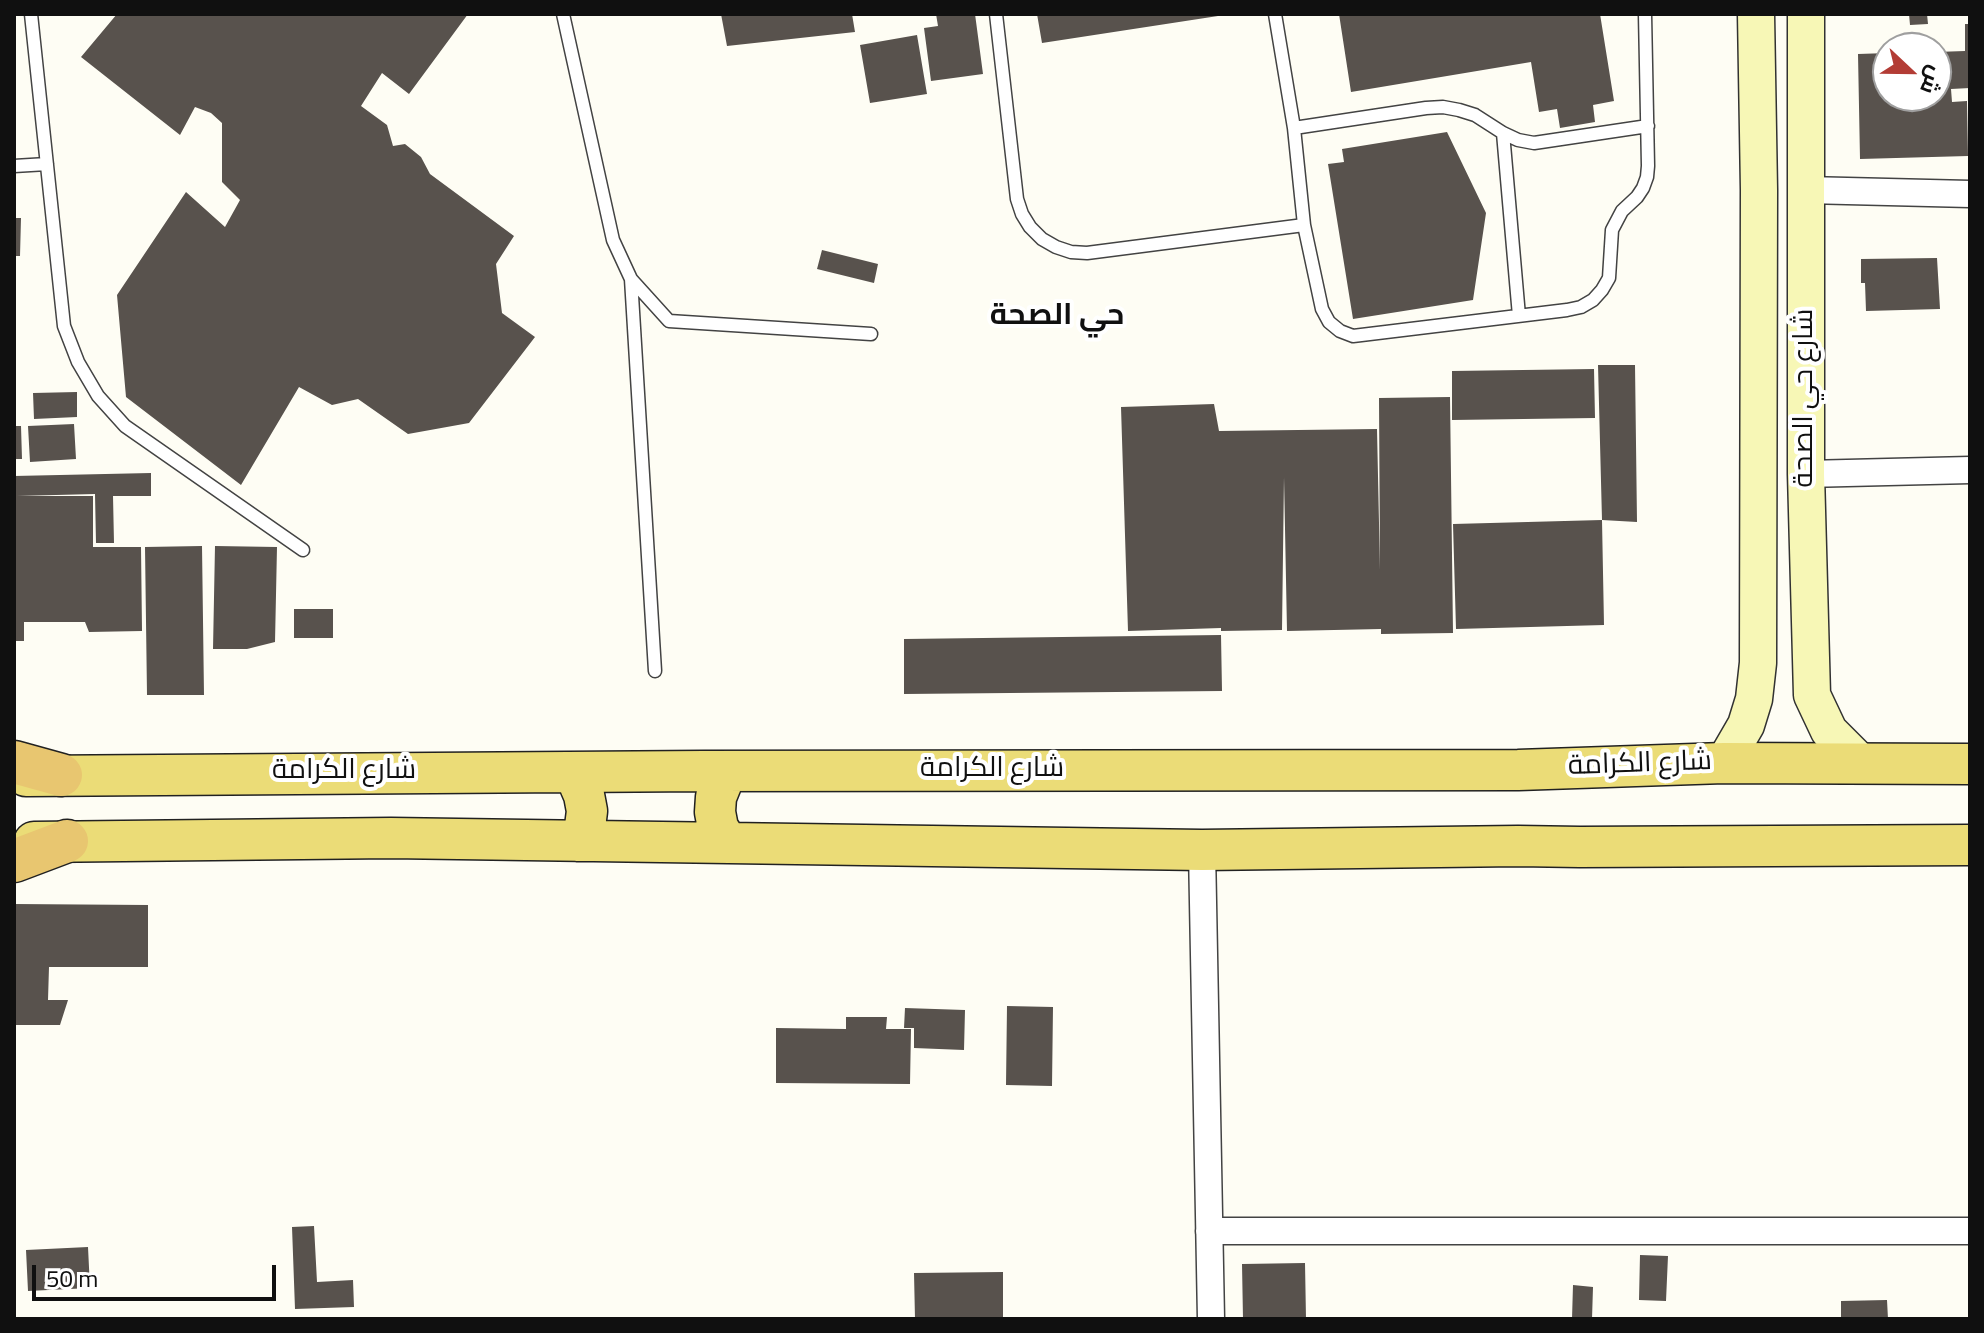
<!DOCTYPE html>
<meta charset="utf-8">
<style>
body{margin:0}
#map{position:relative;width:1984px;height:1333px;overflow:hidden;background:#fefdf4;font-family:Georgia,Cairo,serif}
canvas{display:block}
.frame{position:absolute;inset:0;border:16px solid #101010;pointer-events:none}
.north{position:absolute;left:1872px;top:32px;width:80px;height:80px;box-sizing:border-box;background:#fff;border:2px solid #9f9f9f;border-radius:50%;rotate:112deg;font-size:22px;font-weight:700;line-height:32px;text-align:center;color:#101010}
.north::after{content:'';display:block;margin:auto;width:28px;height:36px;background:#b33c35;clip-path:polygon(50% 0,100% 100%,50% 72%,0 100%)}
.scale{position:absolute;left:32px;top:1265px;width:244px;height:36px;box-sizing:border-box;border:4px solid #101010;border-top:0;padding-left:10px;font-size:24px;line-height:28px;white-space:nowrap;color:#101010;-webkit-text-stroke:6px #fff;paint-order:stroke}
</style>
<div id="map">
<canvas width="1984" height="1333"></canvas>
<div class="frame"></div>
<div class="north">ش</div>
<div class="scale">50 m</div>
</div>
<script>
const c = document.querySelector('canvas').getContext('2d');
c.lineJoin = 'round';
function fillPath(path, color) { c.fillStyle = color; c.fill(path, 'evenodd'); }
const shape = rows => new Path2D(rows.map(r => 'M' + r).join(''));
function trace(path, color, width, dash) { c.strokeStyle = color; c.lineWidth = width; c.lineCap = dash ? 'butt' : 'round'; c.setLineDash(dash || []); c.stroke(path); }
function drawText(font, color, halo, rows, align = 'center') {
  c.font = font + ' Georgia,Cairo,serif'; c.lineWidth = 8; c.setLineDash([]); c.textBaseline = 'middle'; c.strokeStyle = halo; c.fillStyle = color; for (const [text, x, y, turn = 0] of rows) {
    c.save(); c.translate(x, y); c.rotate((+turn || 0) * Math.PI / 180); c.textAlign = isNaN(turn) ? turn : align; if (halo) c.strokeText(text, 0, 0); c.fillText(text, 0, 0); c.restore();
  }
}
fillPath(shape([
 [117,14,468,14,409,94,382,73,361,106,387,125,393,146,405,144,421,157,430,174,514,236,496,264,502,313,535,337,469,423,408,434,358,399,332,405,299,387,241,485,126,397,117,295,186,192,225,227,240,200,222,182,222,123,211,113,195,107,180,135,81,57],
 [721,14,852,14,855,32,727,46],
 [936,14,975,14,983,74,931,81,924,28,938,26],
 [1037,14,1218,14,1218,16,1042,43],
 [1339,14,1600,14,1614,101,1593,105,1595,122,1560,128,1557,109,1539,112,1531,62,1351,92],
 [1909,14,1927,14,1928,24,1910,25],
 [1965,24,1970,24,1970,88,1951,89,1952,102,1967,101,1968,156,1860,159,1858,54,1888,53,1888,96,1936,96,1936,52,1965,51],
 [917,35,927,94,870,103,860,45],
 [1447,132,1486,213,1473,300,1353,319,1328,164,1344,162,1342,149],
 [14,218,21,218,20,256,14,256],
 [822,250,878,264,874,283,817,269],
 [1937,258,1940,309,1866,311,1865,283,1861,283,1861,259],
 [1598,365,1635,365,1637,522,1602,520],
 [1594,369,1595,418,1452,420,1452,371],
 [77,392,77,417,34,419,33,393],
 [1450,397,1453,633,1381,634,1381,629,1287,631,1284,477,1282,630,1221,631,1221,628,1128,631,1121,407,1214,404,1219,431,1377,429,1380,570,1379,398],
 [74,424,76,459,30,462,28,426],
 [14,426,21,426,22,459,14,459],
 [151,473,151,496,113,496,114,543,96,543,95,494,17,496,93,496,93,547,141,547,142,631,89,632,85,622,24,622,24,641,14,641,14,476],
 [1602,520,1604,625,1456,629,1453,524],
 [202,546,204,695,147,695,145,547],
 [215,546,277,547,275,642,247,649,213,649],
 [294,609,333,609,333,638,294,638],
 [1221,635,1222,691,904,694,904,639],
 [14,904,148,905,148,967,49,967,48,1000,68,1000,60,1025,14,1025],
 [1007,1006,1053,1007,1052,1086,1006,1085],
 [905,1008,965,1010,964,1050,914,1048,914,1028,904,1028],
 [846,1017,887,1017,886,1029,911,1029,910,1084,776,1083,776,1028,846,1029],
 [314,1226,317,1282,353,1280,354,1307,295,1309,292,1227],
 [88,1247,90,1288,28,1291,26,1250],
 [1640,1255,1668,1256,1666,1301,1639,1300],
 [1305,1263,1306,1319,1243,1319,1242,1264],
 [1003,1272,1003,1319,915,1319,914,1273],
 [1573,1285,1593,1287,1592,1319,1572,1319],
 [1887,1300,1888,1319,1841,1319,1841,1301]
]), '#58524d');
const service = shape([
 [31,14,64,326,78,362,98,396,125,426,303,550],
 [563,14,613,240,631,279,669,321,871,334],
 [996,14,1017,199,1022,214,1030,227,1042,239,1056,247,1071,252,1087,253,1304,225],
 [1275,14,1294,128,1304,225,1322,309,1329,322,1340,331,1353,336,1567,310,1581,307,1593,300,1602,290,1609,278,1612,230,1622,211,1637,197,1643,188,1647,177,1648,166,1645,14],
 [1294,128,1426,108,1443,107,1459,110,1475,115,1503,133,1518,140,1534,143,1648,126],
 [1503,133,1519,316],
 [14,166,47,164],
 [631,279,655,671]
]);
const minor = shape([
 [1806,190,1970,194],
 [1806,474,1970,470],
 [1202,850,1211,1319],
 [1209,1231,1970,1231]
]);
const secondary = shape([
 [1806,14,1806,474,1812,695,1829,731,1863,765],
 [1724,763,1746,725,1754,699,1758,663,1759,190,1756,14]
]);
const primary = shape([
 [570,772,578,781,584,795,587,811,585,827,578,841],
 [26,776,704,771,1518,770,1724,763,1970,764],
 [34,842,391,838,1202,850,1518,846,1580,847,1970,845],
 [728,843,718,828,715,812,716,797,722,782,730,771]
]);
const trunk = shape([
 [14,762,61,775],
 [14,861,67,841]
]);
trace(service, '#434343', 15);
trace(minor, '#434343', 29);
trace(secondary, '#323232', 39);
trace(primary, '#212121', 43);
trace(trunk, '#212121', 45);
trace(service, '#fff', 12);
trace(minor, '#fff', 26);
trace(secondary, '#f7f7b6', 36);
trace(primary, '#ebdc77', 40);
trace(trunk, '#e8c670', 42);
drawText('28px', '#101010', '#fff', [
 ["شارع حي الصحة",1807,398,-90],
 ["شارع الكرامة",1640,766,-2],
 ["شارع الكرامة",992,771],
 ["شارع الكرامة",344,773]
]);
drawText('bold 30px', '#101010', '#fff', [
 ["حي الصحة",1057,318]
]);
</script>
